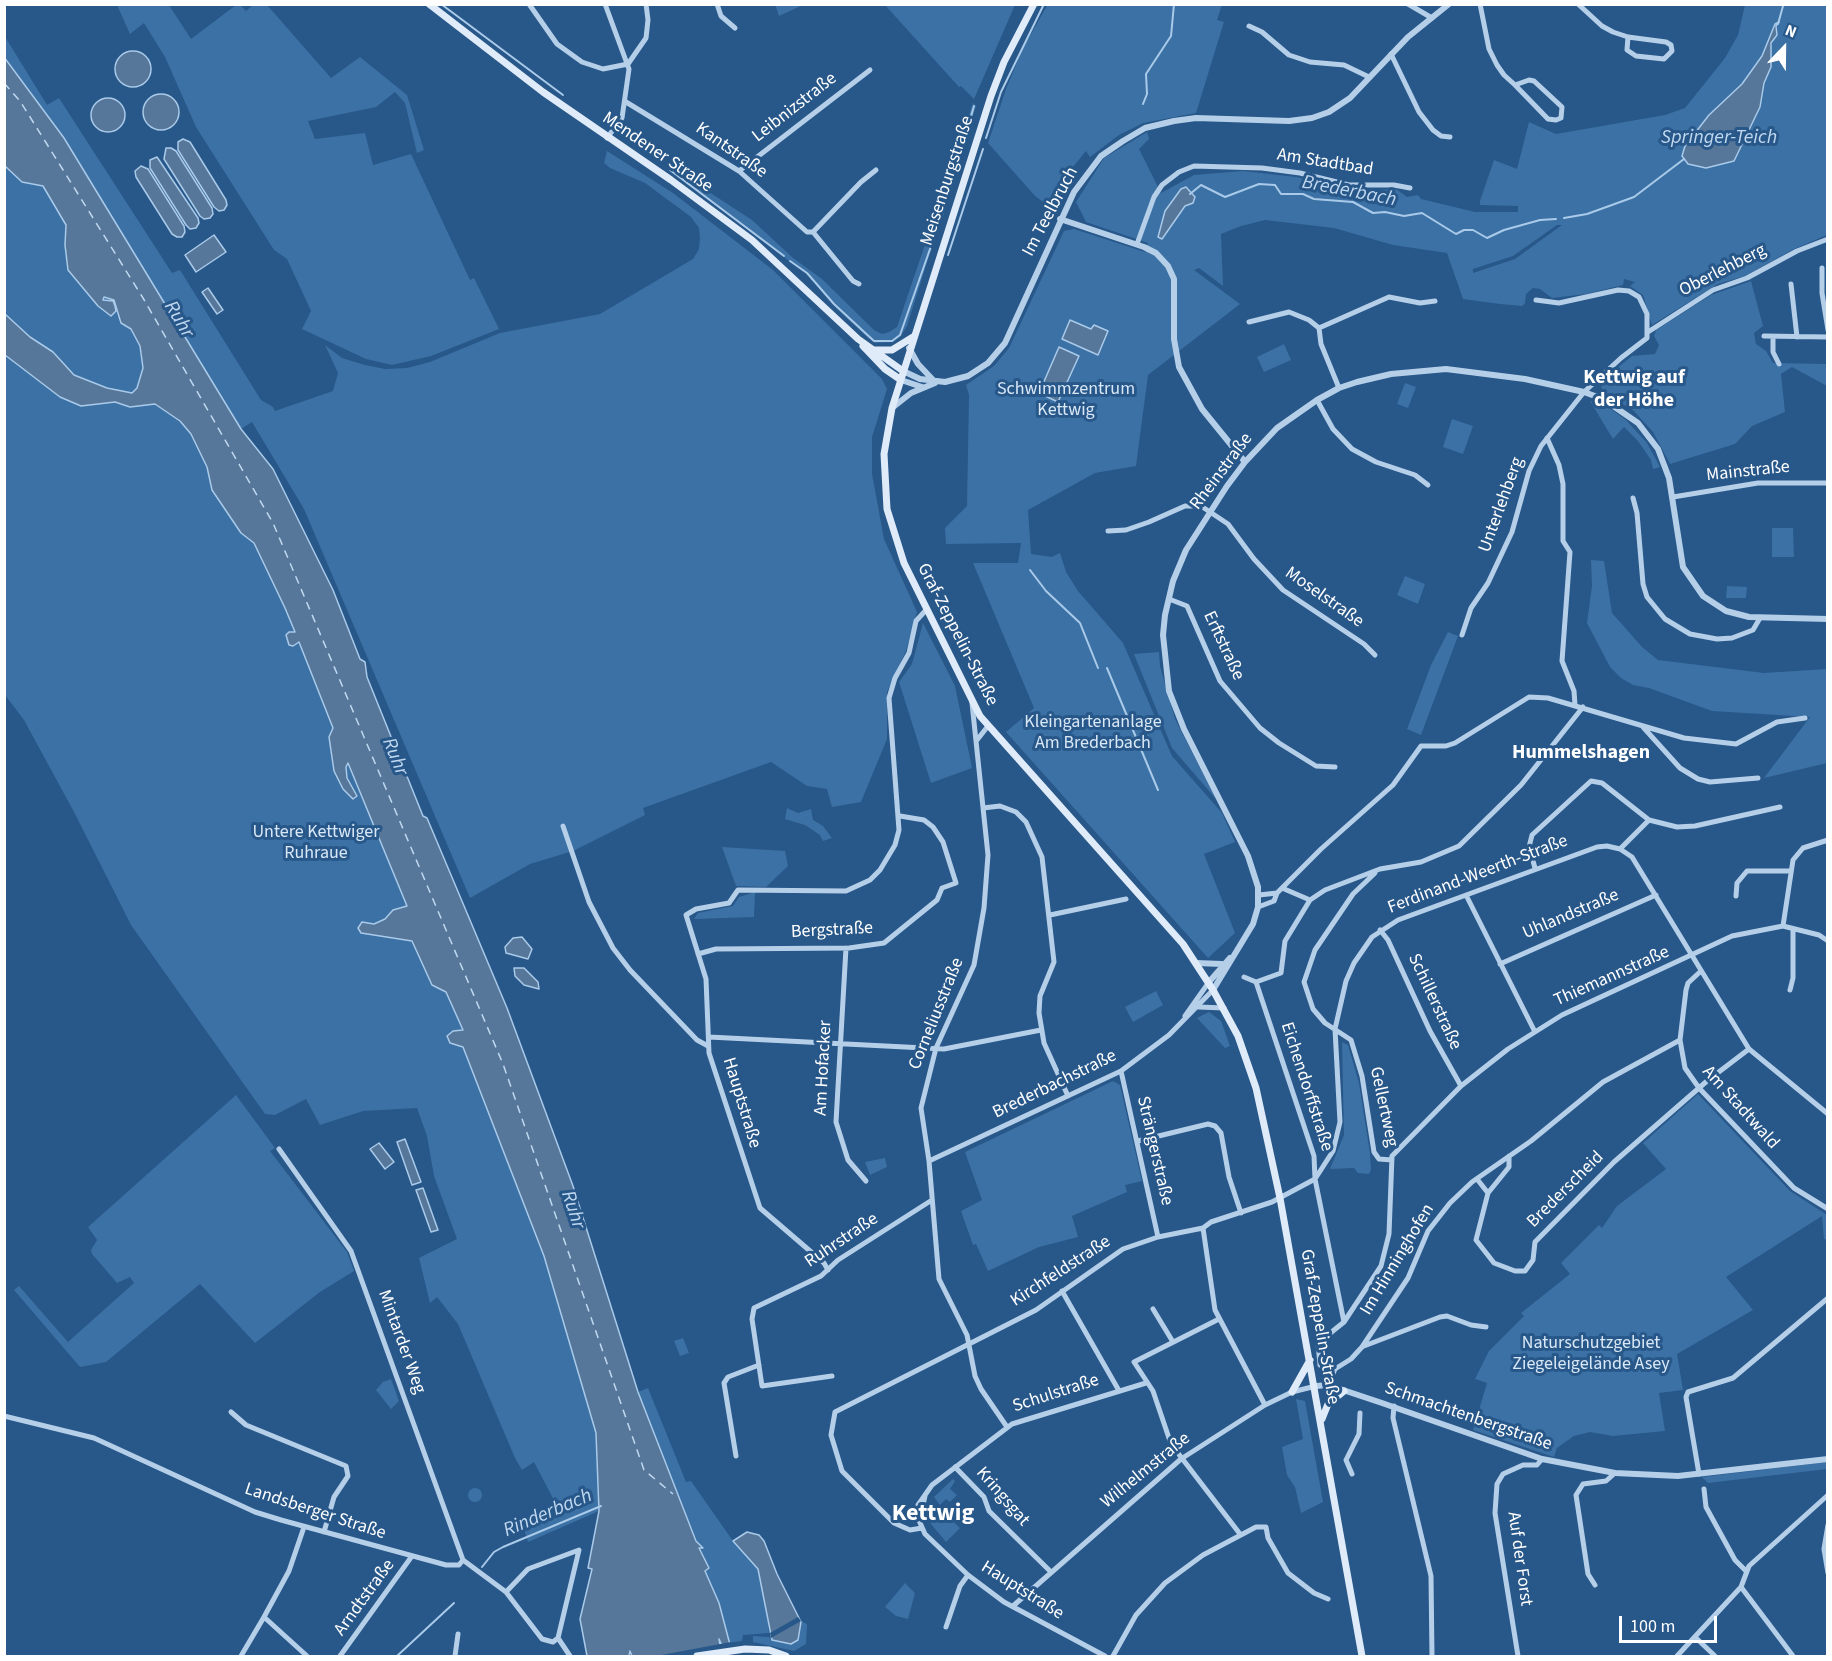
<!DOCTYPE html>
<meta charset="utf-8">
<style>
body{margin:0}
#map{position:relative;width:1832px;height:1661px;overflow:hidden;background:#285789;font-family:"Source Sans 3",sans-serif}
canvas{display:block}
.frame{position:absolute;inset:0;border:6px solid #fff;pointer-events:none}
.north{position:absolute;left:1754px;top:18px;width:60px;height:60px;-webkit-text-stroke:4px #285789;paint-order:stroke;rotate:22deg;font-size:16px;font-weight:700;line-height:24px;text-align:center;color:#fff}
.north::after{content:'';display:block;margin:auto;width:21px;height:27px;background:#fff;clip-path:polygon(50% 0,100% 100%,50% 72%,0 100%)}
.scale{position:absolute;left:1619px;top:1616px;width:98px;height:27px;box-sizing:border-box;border:3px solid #fff;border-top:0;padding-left:8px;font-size:18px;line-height:21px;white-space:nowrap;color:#fff;-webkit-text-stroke:4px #285789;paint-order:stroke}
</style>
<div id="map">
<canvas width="1832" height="1661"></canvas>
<div class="frame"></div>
<div class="north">N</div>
<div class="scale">100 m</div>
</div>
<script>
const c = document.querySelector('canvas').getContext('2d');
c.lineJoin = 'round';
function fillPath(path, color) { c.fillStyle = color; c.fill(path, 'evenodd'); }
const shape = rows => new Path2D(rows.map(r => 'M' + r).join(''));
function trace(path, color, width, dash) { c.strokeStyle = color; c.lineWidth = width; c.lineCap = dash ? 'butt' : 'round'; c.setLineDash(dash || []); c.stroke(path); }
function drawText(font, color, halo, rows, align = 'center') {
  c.font = font + ' "Source Sans 3",sans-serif'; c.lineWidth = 6; c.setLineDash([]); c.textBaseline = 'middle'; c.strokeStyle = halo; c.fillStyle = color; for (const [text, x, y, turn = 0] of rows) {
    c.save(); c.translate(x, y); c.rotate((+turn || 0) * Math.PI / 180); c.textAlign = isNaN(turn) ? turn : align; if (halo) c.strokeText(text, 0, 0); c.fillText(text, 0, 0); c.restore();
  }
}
fillPath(shape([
 [775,4,803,4,803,5,779,16],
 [1048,4,1222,5,1217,20,1224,22,1196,113,1143,123,1119,135,1090,157,1086,151,1069,172,1050,207,1035,196,988,143,1006,89,1023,48],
 [117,5,169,5,191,39,236,5,240,5,246,11,253,5,267,5,331,78,360,57,407,95,424,150,417,153,405,103,395,92,376,107,308,121,315,139,365,133,373,165,411,154,470,280,474,278,499,329,431,356,392,365,366,359,302,329,311,311,287,259,274,250,196,127,165,57,144,23,130,34],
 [885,5,885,4,1015,5,974,99,961,86,959,87],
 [1745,5,1827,5,1827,235,1794,249,1745,276,1718,284,1652,325,1643,295,1630,286,1635,282,1624,279,1623,285,1586,294,1552,298,1540,289,1533,288,1526,294,1525,303,1522,306,1500,304,1463,299,1447,253,1393,245,1334,228,1265,220,1241,226,1221,234,1223,286,1199,268,1194,270,1240,304,1148,375,1136,466,1095,473,1028,510,1031,554,1052,557,1060,553,1066,572,1078,591,1123,643,1172,756,1222,813,1235,842,1204,854,1235,933,1208,958,1006,732,1034,708,973,563,1018,563,1021,543,946,544,945,528,967,506,969,395,966,385,994,366,1009,348,1064,231,1074,229,1145,252,1148,243,1086,222,1076,202,1104,158,1147,132,1149,139,1139,149,1161,193,1194,175,1243,171,1296,177,1357,191,1396,189,1407,197,1418,195,1421,199,1475,212,1518,212,1518,206,1480,205,1480,201,1494,160,1517,169,1529,122,1556,134,1665,115,1685,108,1725,58,1738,35],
 [1775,24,1777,30,1770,50,1771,67,1764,83,1762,99,1734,161,1685,146,1709,115,1742,84,1762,56],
 [1557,225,1562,225,1515,259,1473,273,1473,269,1513,256],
 [4,35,47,105,59,98,172,273,180,270,261,400,273,407,275,411,333,391,338,373,325,345,342,358,365,365,385,369,407,368,430,362,500,333,600,314,693,259,699,249,700,238,699,228,691,217,645,183,610,168,604,163,607,151,673,193,773,270,882,379,887,389,872,437,872,474,884,539,917,612,906,651,887,692,887,739,861,802,832,807,827,789,807,786,771,762,643,808,645,815,573,851,530,864,470,898,304,509,252,422,241,429,64,138,5,57],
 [973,103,976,106,907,326,901,336,893,342,875,343,868,338,835,307,809,276,686,183,689,179,752,220,793,258,822,279,874,330,882,334,889,332,897,327],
 [5,104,248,512,407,907,393,910,385,919,374,924,362,922,361,933,412,941,446,992,463,1030,453,1031,450,1043,463,1047,544,1256,596,1433,599,1511,528,1542,523,1526,558,1508,534,1462,522,1470,515,1458,458,1324,437,1297,430,1303,419,1258,457,1239,434,1176,427,1136,417,1108,363,1111,320,1125,306,1099,275,1115,265,1114,131,925,74,812,24,720,5,695],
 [1751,281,1763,326,1754,333,1756,344,1766,351,1773,363,1827,364,1827,386,1792,367,1781,374,1785,412,1752,426,1735,444,1670,464,1653,432,1633,410,1602,392,1601,381,1632,356,1655,354,1659,345,1654,336,1656,330,1711,295],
 [1284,344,1291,360,1264,372,1257,357],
 [1405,383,1416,387,1408,408,1397,404],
 [1590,401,1604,404,1626,420,1647,443,1660,467,1653,469,1651,460,1638,441,1624,427,1613,439],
 [1452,419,1473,426,1463,454,1443,447],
 [1772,528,1793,528,1794,557,1772,557],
 [1591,560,1604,561,1612,613,1642,647,1658,660,1764,673,1827,669,1827,763,1764,778,1810,717,1712,711,1649,688,1633,685,1621,678,1610,667,1587,623,1592,586],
 [1405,576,1425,584,1418,604,1397,595],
 [1727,586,1747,587,1746,598,1726,598],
 [923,623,955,686,972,768,931,783,899,682,912,664],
 [1448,632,1458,636,1421,735,1407,729,1431,665],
 [1159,652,1160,666,1175,719,1216,799,1172,748,1134,654],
 [787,808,798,813,811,809,813,820,823,826,832,838,823,841,820,835,805,825,785,819],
 [722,847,785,851,788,866,766,887,736,886],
 [755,892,754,917,694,919,698,913,733,906,739,897],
 [1156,991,1163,1005,1133,1022,1125,1007],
 [1209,1012,1221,1021,1230,1046,1225,1048,1197,1018],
 [1342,1042,1348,1045,1359,1083,1370,1153,1371,1170,1369,1174,1358,1173,1354,1168,1330,1169,1344,1135],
 [1113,1081,1120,1085,1142,1181,1125,1185,1127,1192,1072,1216,1078,1237,1039,1247,988,1271,976,1244,973,1245,961,1211,982,1200,965,1152],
 [1698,1094,1790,1191,1827,1215,1827,1240,1824,1239,1822,1216,1726,1277,1753,1310,1677,1354,1683,1390,1659,1393,1665,1431,1613,1436,1590,1432,1574,1436,1564,1443,1557,1448,1554,1457,1473,1430,1487,1383,1475,1379,1489,1351,1524,1316,1521,1313,1570,1274,1561,1263,1599,1225,1602,1228,1617,1206,1666,1169,1643,1143],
 [236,1095,275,1148,270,1151,347,1252,354,1271,320,1292,255,1343,200,1284,106,1362,80,1367,14,1290,19,1286,68,1342,134,1283,130,1277,117,1283,92,1254,91,1250,97,1240,88,1227],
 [885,1158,887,1167,870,1175,865,1162],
 [683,1338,689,1353,680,1356,674,1341],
 [391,1379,399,1401,391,1409,376,1390,383,1382],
 [648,1388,686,1482,691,1481,733,1541,758,1569,766,1600,769,1633,743,1635,742,1641,727,1643,719,1603,705,1570,708,1569,638,1392],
 [1296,1399,1305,1401,1323,1502,1301,1513,1295,1487,1287,1475,1282,1447,1303,1439],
 [1827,1462,1827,1469,1708,1483,1702,1477],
 [953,1479,955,1481,950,1489,957,1495,950,1502,946,1499,940,1505,934,1497],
 '468 1495a7 7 0 1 1 14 0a7 7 0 1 1-14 0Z',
 [929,1510,937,1511,942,1517,945,1514,960,1528,946,1542,931,1524],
 [905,1583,915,1593,908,1619,896,1616,885,1607],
 [801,1621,807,1624,806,1644,794,1651,753,1642,753,1636,769,1637,772,1640]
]), '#3c71a5');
const water = shape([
 [1779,22,1776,26,1777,35,1771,43,1771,67,1764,83,1760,107,1734,161,1706,168,1688,164,1682,156,1685,146,1709,115,1742,84,1762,56,1775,24,1779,22],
 '115 69a18 18 0 1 1 36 0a18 18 0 1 1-36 0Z',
 [4,57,64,138,241,429,273,469,333,590,360,659,365,662,367,677,423,816,427,818,507,1008,573,1186,638,1392,696,1541,703,1548,699,1548,709,1568,705,1571,719,1603,733,1656,727,1656,719,1639,722,1656,632,1656,630,1651,629,1656,587,1656,580,1619,592,1569,588,1568,599,1511,596,1433,544,1256,463,1047,450,1043,447,1036,453,1031,463,1030,446,992,432,985,412,941,361,933,358,928,362,922,374,924,385,919,393,910,407,906,348,763,346,767,347,778,357,796,353,799,343,789,334,771,329,737,333,728,299,642,293,646,289,645,286,635,289,632,295,632,285,608,254,543,241,533,212,490,207,467,191,434,180,421,155,404,130,407,115,402,81,406,60,397,5,355,5,314,30,337,53,352,74,375,107,388,132,393,137,388,143,368,140,346,131,329,121,323,114,300,104,297,103,300,113,301,115,306,116,311,111,316,98,306,68,270,65,245,66,225,43,186,22,182,5,166,4,57],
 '143 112a18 18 0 1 1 36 0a18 18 0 1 1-36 0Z',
 '91 115a17 17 0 1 1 34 0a17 17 0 1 1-34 0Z',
 [183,139,190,142,226,200,227,205,224,210,219,211,214,207,178,150,178,142,183,139],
 [166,148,171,148,176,151,212,208,213,214,210,218,204,219,200,216,164,159,166,148],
 [157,157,198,218,199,223,196,228,190,229,186,225,150,168,150,160,157,157],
 [141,166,148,169,184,226,185,232,182,237,177,237,172,234,136,177,135,171,141,166],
 [1186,187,1195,197,1193,203,1185,206,1162,239,1158,237,1165,211,1181,189,1186,187],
 [214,235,226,252,196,272,185,255,214,235],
 [208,288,223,310,217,314,202,292,208,288],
 [1070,320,1091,329,1094,325,1108,331,1098,355,1062,339,1070,320],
 [1059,347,1079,356,1058,402,1039,393,1059,347],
 [522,937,532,949,528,959,506,953,505,947,513,938,522,937],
 [514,968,524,968,538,982,539,989,524,985,515,976,514,968],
 [405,1139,421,1182,412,1185,397,1142,405,1139],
 [379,1143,394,1162,385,1169,370,1149,379,1143],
 [423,1188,438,1230,431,1232,416,1190,423,1188],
 [747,1532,759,1535,764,1541,777,1574,801,1622,798,1640,791,1644,772,1640,758,1569,733,1541,747,1532]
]);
fillPath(water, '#57779a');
trace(water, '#a9cae9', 1.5);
fillPath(shape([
 [798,1617,801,1621,771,1638,770,1633],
 [731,1642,736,1656,656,1656]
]), '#285789');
trace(shape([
 [441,4,563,95],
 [1778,24,1783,6],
 [1143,104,1147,94,1146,74,1171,36,1174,4],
 [986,138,1001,92,1044,4],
 [670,170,784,256],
 [1190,194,1201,185,1225,197,1259,184,1275,185,1281,194,1303,194,1314,199,1353,202,1373,213,1385,212,1404,216,1422,213,1456,234,1464,230,1473,230,1487,238,1504,230,1540,220,1556,219],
 [1564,218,1587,214,1634,197,1684,159],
 [948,255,983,149],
 [790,261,807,273,834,304,874,341,892,341,900,335,944,209,974,106],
 [1030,570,1046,591,1080,623,1098,668],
 [1107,668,1158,790],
 [482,1567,494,1552,503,1547,601,1506],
 [397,1656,454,1603]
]), '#a9cae9', 2);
trace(shape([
 [4,83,20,101,143,298,273,523,503,1064,644,1470,673,1494]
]), '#c0d8f0', 1.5, [8, 6]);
trace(shape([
 [529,4,557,44,582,62,603,69,628,64],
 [605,4,629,69,622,118,607,138],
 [717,4,721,16,735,28],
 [1408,4,1432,18],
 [1480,4,1489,49,1497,65,1504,75,1515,85,1548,119,1556,120,1561,118,1562,107,1534,81,1529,80,1515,85],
 [1578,4,1602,26,1613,32,1628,37,1666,42,1671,45,1672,51,1664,59,1636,56,1627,50,1628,37],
 [1249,26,1262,32,1289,55,1310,62,1344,65,1369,77],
 [1391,54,1419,112,1433,130,1441,136,1450,137],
 [628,64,646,38,648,20,646,4],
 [626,102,739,171,807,232,813,232,861,182,876,170],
 [739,171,870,70],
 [813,232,853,281,859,284],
 [1137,244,1154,197,1162,185,1179,172,1194,166,1262,168,1300,173,1349,185,1394,185,1410,188],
 [1822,268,1822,293,1828,330],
 [1791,284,1797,337],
 [1249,322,1289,312,1309,320,1319,328,1321,344,1339,388],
 [1319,328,1389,297,1420,303,1435,301],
 [1648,332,1713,290,1747,278,1797,251,1828,239],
 [1764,336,1828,337],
 [1773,338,1773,352,1779,364],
 [1317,400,1333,429,1352,449,1376,462,1415,475,1428,485],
 [1547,438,1559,465,1563,484,1563,541,1570,552,1562,661,1574,691,1575,705],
 [1673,497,1758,483,1828,483],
 [1633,498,1637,513,1643,584,1647,597,1665,619,1690,634,1717,639,1732,638,1753,630,1760,618],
 [1108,531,1126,530,1149,522,1185,506,1201,506,1228,524,1254,559,1283,590,1364,644,1375,655],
 [1169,599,1187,606,1220,681,1260,728,1279,743,1316,766,1335,767],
 [1462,635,1471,608,1488,583,1512,532,1529,471,1541,446,1584,392,1621,358,1647,338,1647,314,1639,297,1629,291,1618,290,1559,303,1536,300],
 [972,703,988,855,984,908,974,965,936,1048,921,1108,929,1161,939,1279,967,1335,975,1376,981,1389,1007,1427],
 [1643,727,1680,768,1698,779,1710,782,1758,778],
 [977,740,988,726],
 [983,808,1000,806,1016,812,1026,822,1042,857,1054,962,1040,996,1039,1013,1044,1043,1068,1096],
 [563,826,589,902,613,948,630,970,697,1040,708,1046],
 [1620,849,1649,820],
 [1535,868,1529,847,1532,835,1591,781,1602,783,1649,820,1677,827,1695,826,1780,807],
 [1375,873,1353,894,1315,950,1304,982,1313,1009,1325,1023,1351,1040,1362,1076,1374,1152,1379,1159,1392,1160],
 [1282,888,1310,900,1325,890,1380,869,1421,862,1459,846,1521,785,1583,707],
 [1259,895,1277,893],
 [1466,895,1534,1030],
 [1736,896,1737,883,1747,871,1790,871],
 [1258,907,1274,901,1277,893,1321,849,1393,785,1421,746,1446,746,1455,743,1529,697,1548,698,1684,738,1736,744,1777,722,1805,718],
 [1050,915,1126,899],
 [1783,926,1793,860,1803,848,1828,840],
 [1783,926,1819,935,1828,941],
 [1380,930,1388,940,1430,1031,1461,1086],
 [846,948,836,1122,848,1160,866,1181],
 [698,954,716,949,849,948,884,943,937,900,942,888,956,883,943,842,933,827,924,820,900,816],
 [1500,964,1656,895],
 [1701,971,1688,983,1686,990,1680,1040,1685,1068,1699,1088,1794,1188,1828,1209],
 [1244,977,1256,982,1314,1156,1315,1179,1344,1322],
 [1256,982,1281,973,1285,941,1310,900],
 [1790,990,1793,978,1793,930],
 [1199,1007,1224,1008],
 [1185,1016,1209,982],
 [709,1037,944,1049,1041,1030],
 [1121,1071,1158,1237],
 [1138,1141,1208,1124,1215,1126,1221,1133,1229,1177,1241,1213],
 [279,1149,351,1251,463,1560],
 [1509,1156,1509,1167,1488,1193,1476,1240,1494,1263,1515,1271,1525,1271,1533,1260,1535,1242,1614,1162,1707,1081,1749,1049],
 [929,1161,1121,1071,1169,1035,1213,990],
 [1477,1179,1488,1193],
 [1203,1228,1215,1310,1265,1405],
 [828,1270,824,1263,760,1208,709,1053,706,979,686,915,696,909,729,903,738,890,846,891,870,880,880,870,895,845,899,830,889,698,895,678,909,653,916,621,926,610],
 [1062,1291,1118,1389],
 [1153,1309,1173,1342],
 [1219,1319,1134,1362,1153,1391,1171,1444,1240,1534],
 [1364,1346,1440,1317,1447,1316,1471,1325,1486,1327],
 [1331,1374,1320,1365,1318,1343,1344,1322,1381,1266,1389,1234,1392,1156,1461,1086,1508,1049,1562,1015,1732,936,1783,926],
 [832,1376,762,1386,752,1319,754,1308,821,1276,838,1260,932,1200],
 [1328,1385,1335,1369,1351,1359,1362,1347,1408,1278,1428,1231,1450,1203,1472,1182,1531,1141,1603,1082,1680,1040],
 [1394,1406,1393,1418,1431,1576,1432,1656],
 [231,1412,246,1425,346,1466,348,1476,334,1497,324,1532],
 [4,1416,94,1438,255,1512,281,1520,446,1565,459,1565,463,1560],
 [736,1456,724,1383,728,1377,759,1365],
 [955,1467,984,1497,989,1511,1051,1572],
 [1352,1474,1346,1460,1359,1434,1360,1413],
 [1699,1474,1686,1397,1688,1392,1733,1378,1828,1298],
 [1704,1489,1706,1507,1735,1560,1746,1571],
 [920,1519,925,1496],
 [1828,1525,1824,1549,1828,1573],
 [304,1527,289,1571,264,1617,307,1656],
 [922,1528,910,1530,894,1523,842,1471,831,1435,835,1412,1036,1310,1123,1249,1158,1237,1203,1228,1211,1222,1272,1202,1315,1179,1333,1151,1340,1122,1335,1029,1346,981,1354,963,1372,937,1398,920,1597,847,1607,846,1620,849,1632,857,1749,1049,1828,1114],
 [463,1560,506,1592,542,1639,553,1642,558,1638],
 [1595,1585,1588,1574,1576,1495,1583,1484,1606,1481,1615,1473],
 [1741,1587,1793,1656],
 [506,1592,528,1569,579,1550,558,1638],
 [1013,1606,1181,1459,1265,1405,1292,1392,1316,1386],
 [946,1627,960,1586,968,1575],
 [1695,1637,1715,1656],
 [558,1638,570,1656],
 [241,1656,264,1617],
 [340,1656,412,1556],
 [455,1656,458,1634],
 [1105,1656,1004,1602,968,1575,925,1534,917,1516,918,1505,932,1485,1012,1424,1146,1383],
 [1113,1656,1136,1615,1165,1583,1203,1555,1256,1527,1266,1527,1268,1538,1288,1573,1314,1593,1328,1599],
 [1518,1656,1495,1513,1497,1484,1503,1474,1523,1465,1537,1465,1542,1459],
 [1677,1656,1741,1587,1749,1566,1828,1495]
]), '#b5cfe9', 5);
trace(shape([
 [1060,219,1144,247,1156,253,1168,266,1174,279,1174,339,1179,367,1202,409,1245,462],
 [909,348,918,364,935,382],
 [903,371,920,379,945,382,968,376,988,363,1005,343,1074,192,1101,156,1123,141,1145,128,1174,121,1196,118,1289,121,1312,118,1329,112,1350,98,1408,37,1449,4],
 [901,380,922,387],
 [892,408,911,393,935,383],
 [1196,963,1222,964],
 [1209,982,1230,958],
 [1213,990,1253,924,1258,907,1258,887,1248,856,1184,729,1169,691,1163,635,1165,615,1173,581,1186,550,1227,486,1245,462,1277,428,1317,400,1339,388,1357,382,1391,374,1446,369,1525,379,1584,392,1603,399,1638,423,1658,449,1669,478,1683,567,1703,596,1726,611,1749,617,1828,619],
 [1316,1386,1328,1385,1382,1403,1542,1459,1615,1473,1678,1476,1828,1459]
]), '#b5cfe9', 6);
trace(shape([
 [429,4,543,92,671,180,752,240,858,339,903,371],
 [1034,4,1004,62,991,96,892,408,884,454,887,509,904,563,980,716,1183,944,1213,990,1238,1036,1256,1088,1280,1198,1362,1656],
 [863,346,885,369,901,380],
 [874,350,892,350,913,337],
 [1292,1392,1310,1360],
 [1322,1419,1328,1404,1344,1391],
 [697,1656,745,1649,769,1650,786,1656]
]), '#dfebf8', 7);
drawText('18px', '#fff', '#285789', [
 ["Leibnizstraße",795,108,-38],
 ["Kantstraße",731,151,35],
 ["Mendener Straße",657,153,34],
 ["Am Stadtbad",1325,163,9],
 ["Meisenburgstraße",948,181,-72],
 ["Im Teelbruch",1051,212,-62],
 ["Oberlehberg",1723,271,-27],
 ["Rheinstraße",1222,472,-53],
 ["Mainstraße",1748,472,-6],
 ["Unterlehberg",1502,505,-70],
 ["Moselstraße",1324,598,35],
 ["Graf-Zeppelin-Straße",957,635,63],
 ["Erftstraße",1223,646,65],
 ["Ferdinand-Weerth-Straße",1478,875,-21],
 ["Uhlandstraße",1571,915,-23],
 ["Bergstraße",832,931,-3],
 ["Thiemannstraße",1612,977,-24],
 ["Schillerstraße",1434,1002,65],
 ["Corneliusstraße",937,1014,-68],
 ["Am Hofacker",824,1068,-87],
 ["Brederbachstraße",1055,1085,-26],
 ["Eichendorffstraße",1306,1087,72],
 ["Hauptstraße",741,1103,73],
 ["Gellertweg",1383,1107,78],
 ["Am Stadtwald",1740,1108,48],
 ["Strängerstraße",1154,1151,77],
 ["Brederscheid",1566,1190,-45],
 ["Ruhrstraße",842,1241,-34],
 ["Im Hinninghofen",1398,1260,-59],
 ["Kirchfeldstraße",1061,1272,-33],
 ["Graf-Zeppelin-Straße",1319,1327,80],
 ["Mintarder Weg",401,1342,70],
 ["Schulstraße",1056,1394,-18],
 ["Schmachtenbergstraße",1468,1417,19],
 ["Wilhelmstraße",1146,1471,-39],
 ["Kringsgat",1002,1497,49],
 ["Landsberger Straße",315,1512,18],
 ["Auf der Forst",1519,1559,82],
 ["Hauptstraße",1022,1591,32],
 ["Arndtstraße",365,1598,-54]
]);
drawText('18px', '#d9e8f7', '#285789', [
 ["Schwimmzentrum",1066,390],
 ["Kettwig",1066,411],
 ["Kleingartenanlage",1093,723],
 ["Am Brederbach",1093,744],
 ["Untere Kettwiger",316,833],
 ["Ruhraue",316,854],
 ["Naturschutzgebiet",1591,1344],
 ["Ziegeleigelände Asey",1591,1365]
]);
drawText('italic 20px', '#c0d8f0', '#285789', [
 ["Springer-Teich",1719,139],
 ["Brederbach",1349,192,11],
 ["Ruhr",178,320,59],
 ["Ruhr",394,757,68],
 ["Ruhr",572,1210,72],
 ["Rinderbach",548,1514,-23]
]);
drawText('bold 20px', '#fff', '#285789', [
 ["Kettwig auf",1634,379],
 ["der Höhe",1634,402],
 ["Hummelshagen",1581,754]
]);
drawText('bold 24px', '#fff', '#285789', [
 ["Kettwig",933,1515]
]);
</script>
